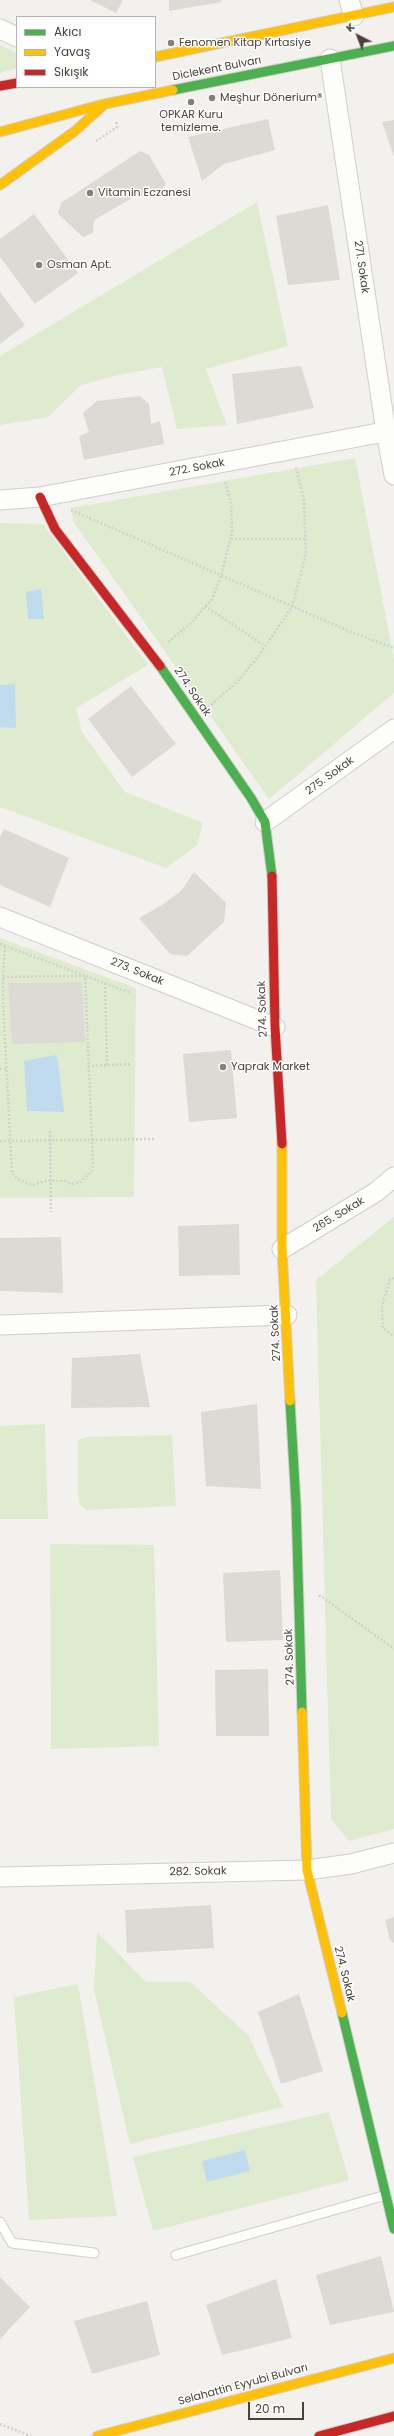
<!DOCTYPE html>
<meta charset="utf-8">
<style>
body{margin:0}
#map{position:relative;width:394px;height:2436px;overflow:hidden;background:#f2f1ed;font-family:Poppins,sans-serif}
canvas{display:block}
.legend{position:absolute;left:16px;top:16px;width:140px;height:72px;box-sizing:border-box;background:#fff;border:1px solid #b6b3b0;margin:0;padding:5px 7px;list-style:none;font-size:12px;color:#484239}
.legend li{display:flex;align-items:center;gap:8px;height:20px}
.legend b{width:20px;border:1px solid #b6b3b0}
.north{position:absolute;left:338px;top:16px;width:40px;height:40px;-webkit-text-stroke:3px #fff;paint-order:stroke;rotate:318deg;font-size:11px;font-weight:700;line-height:16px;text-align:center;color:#484239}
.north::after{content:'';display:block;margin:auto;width:14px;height:18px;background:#484239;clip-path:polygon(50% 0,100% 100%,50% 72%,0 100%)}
.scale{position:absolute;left:248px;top:2402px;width:56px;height:18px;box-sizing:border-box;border:2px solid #484239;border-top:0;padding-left:5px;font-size:12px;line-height:14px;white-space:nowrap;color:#484239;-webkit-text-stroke:3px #fff;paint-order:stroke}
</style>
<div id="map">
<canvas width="394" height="2436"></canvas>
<ul class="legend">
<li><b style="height:5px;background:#4caf50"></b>Akıcı</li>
<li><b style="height:5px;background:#ffc107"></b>Yavaş</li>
<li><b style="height:5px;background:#c62828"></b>Sıkışık</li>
</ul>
<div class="north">K</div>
<div class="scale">20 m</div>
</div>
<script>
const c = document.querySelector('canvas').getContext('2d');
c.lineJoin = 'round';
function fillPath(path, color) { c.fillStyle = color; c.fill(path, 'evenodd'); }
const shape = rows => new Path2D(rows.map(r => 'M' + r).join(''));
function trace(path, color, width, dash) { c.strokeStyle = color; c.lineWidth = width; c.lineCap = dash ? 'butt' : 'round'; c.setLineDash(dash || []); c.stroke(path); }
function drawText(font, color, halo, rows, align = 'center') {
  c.font = font + ' Poppins,sans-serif'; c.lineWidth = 3; c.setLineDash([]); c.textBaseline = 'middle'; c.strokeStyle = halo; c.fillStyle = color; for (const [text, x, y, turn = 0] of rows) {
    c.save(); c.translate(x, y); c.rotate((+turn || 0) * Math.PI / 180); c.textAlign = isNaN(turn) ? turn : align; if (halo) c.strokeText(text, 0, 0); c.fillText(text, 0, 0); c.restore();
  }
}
fillPath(shape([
 [0,45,17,53,17,68,0,73],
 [257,202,288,346,206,369,227,425,177,429,162,367,118,375,81,385,48,417,0,425,0,356],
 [355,458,394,659,394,693,269,799,73,521,71,508],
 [0,523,43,524,148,665,76,708,82,732,125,792,203,823,197,845,166,868,0,807],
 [0,938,136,988,134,1197,0,1198],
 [394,1217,394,1829,349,1841,331,1819,316,1280],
 [45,1424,48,1519,0,1519,0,1426],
 [172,1435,176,1506,86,1510,80,1505,78,1490,78,1440,87,1437],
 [50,1544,154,1545,159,1746,51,1749],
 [97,1932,146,1982,190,1982,248,2035,283,2107,130,2144,94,1990],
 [78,1984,117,2216,29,2220,14,1997],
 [329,2112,349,2180,153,2231,133,2157]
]), '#dfebcf');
fillPath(shape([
 [41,589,44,619,28,619,26,592],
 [15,684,16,728,0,727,0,685],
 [57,1055,64,1112,27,1111,24,1061],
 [245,2150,250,2171,207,2182,202,2161]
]), '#c0dbed');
fillPath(shape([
 [90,0,123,0,116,13],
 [169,0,221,0,221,2,169,11],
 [268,119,275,150,224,164,202,181,188,137],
 [394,120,394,157,382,122],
 [140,151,149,155,166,184,155,198,136,196,94,220,93,233,83,237,58,214,61,203],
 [328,205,340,280,288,285,276,216],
 [34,214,78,273,35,304,0,257,0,239],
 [0,292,25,325,0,344],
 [301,366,314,408,237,424,232,374],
 [140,396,149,404,151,424,160,421,164,444,84,460,79,436,89,432,83,413,97,401],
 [131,686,176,744,132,777,88,719],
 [4,829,69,858,50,907,0,885,0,837],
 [194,872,226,903,224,922,187,956,170,954,139,918,162,905,181,891],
 [82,982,85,1042,12,1044,8,983],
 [231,1050,237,1118,189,1122,183,1054],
 [239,1224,240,1275,179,1276,178,1226],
 [61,1237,63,1293,0,1291,0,1238],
 [140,1354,150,1407,71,1408,72,1358],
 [257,1404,261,1489,206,1486,201,1412],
 [280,1570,283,1640,226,1642,223,1573],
 [268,1669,269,1736,216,1736,215,1670],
 [211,1905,214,1948,127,1953,125,1910],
 [394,1917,394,1943,390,1940,385,1920],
 [299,1994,323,2071,281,2084,258,2012],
 [381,2256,394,2312,330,2325,316,2275],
 [0,2277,30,2307,0,2339],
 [276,2279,292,2338,222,2355,206,2305],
 [147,2301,160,2355,92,2374,74,2321]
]), '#dcdad5');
const lane = shape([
 [0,2222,12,2243,94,2253],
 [176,2255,386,2195]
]);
const street = shape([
 [349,0,354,16],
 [0,29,17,37],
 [330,59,386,432,394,475],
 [0,500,40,497,394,430],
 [265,822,394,729],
 [0,917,275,1027],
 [282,1249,376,1192,394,1177],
 [0,1325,287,1315],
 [0,1877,307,1870,351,1864,394,1853]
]);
const fast = shape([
 [173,90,394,46],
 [160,666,251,798,265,822,272,876],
 [290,1401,296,1504,302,1712],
 [342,2013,394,2229]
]);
const slow = shape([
 [155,57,394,7],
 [0,132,100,105,173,90],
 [0,185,75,131,105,104],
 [282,1144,282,1249,290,1401],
 [302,1712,307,1870,342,2013],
 [97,2436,394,2358]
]);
const jam = shape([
 [0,86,17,83],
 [40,497,55,529,160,666],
 [272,876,275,1027,282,1144],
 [319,2436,394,2416]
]);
trace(lane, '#d0ceca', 11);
trace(street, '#d0ceca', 21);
trace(fast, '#d0cec4', 11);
trace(slow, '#d0cec4', 11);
trace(jam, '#d0cec4', 11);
trace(shape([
 [96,141,117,127,116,121],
 [71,510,351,632,394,648],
 [231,539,305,539],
 [205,606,265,646],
 [168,642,191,623,212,599,221,576,232,533,231,503,225,481],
 [211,705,238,681,258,657,292,607,306,554,304,500,296,467],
 [0,944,131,993],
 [3,977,85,976,93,1165,92,1171,80,1182,72,1184,65,1181,45,1181,32,1185,17,1179,12,1173,3,1002,3,977,5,945],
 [105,983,107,1065],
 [88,1066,130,1064],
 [0,1069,7,1069],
 [50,1131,51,1212],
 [0,1141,154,1139],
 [394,1278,390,1279,382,1306,383,1328,394,1336],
 [319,1595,394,1649],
 [0,2424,31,2436]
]), '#d2d1cb', 2.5, [2, 2]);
trace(lane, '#fdfdfc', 9);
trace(street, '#fdfdfc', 19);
trace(fast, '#4caf50', 9);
trace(slow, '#ffc107', 9);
trace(jam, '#c62828', 9);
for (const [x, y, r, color] of [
 [171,43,4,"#847f78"],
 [212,98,4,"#847f78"],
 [191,102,4,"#847f78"],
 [90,193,4,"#847f78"],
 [39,265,4,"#847f78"],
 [223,1067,4,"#847f78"]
]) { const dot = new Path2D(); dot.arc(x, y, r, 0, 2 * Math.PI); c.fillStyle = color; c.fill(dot); trace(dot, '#fff', 1.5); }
drawText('11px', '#484239', '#fff', [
 ["Fenomen Kitap Kırtasiye",179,43],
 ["Meşhur Dönerium®",220,98],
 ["OPKAR Kuru",191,115,"center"],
 ["temizleme.",191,128,"center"],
 ["Vitamin Eczanesi",98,193],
 ["Osman Apt.",47,265],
 ["Yaprak Market",231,1067]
], 'left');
drawText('11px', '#484239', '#fff', [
 ["Diclekent Bulvarı",217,69,-11],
 ["271. Sokak",361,267,82],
 ["272. Sokak",197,468,-11],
 ["274. Sokak",192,692,56],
 ["275. Sokak",330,776,-36],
 ["273. Sokak",137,972,22],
 ["274. Sokak",263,1009,-92],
 ["265. Sokak",339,1215,-31],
 ["274. Sokak",276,1333,-93],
 ["274. Sokak",290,1657,-92],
 ["282. Sokak",198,1872,-1],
 ["274. Sokak",344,1974,76],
 ["Selahattin Eyyubi Bulvarı",243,2385,-15]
]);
</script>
